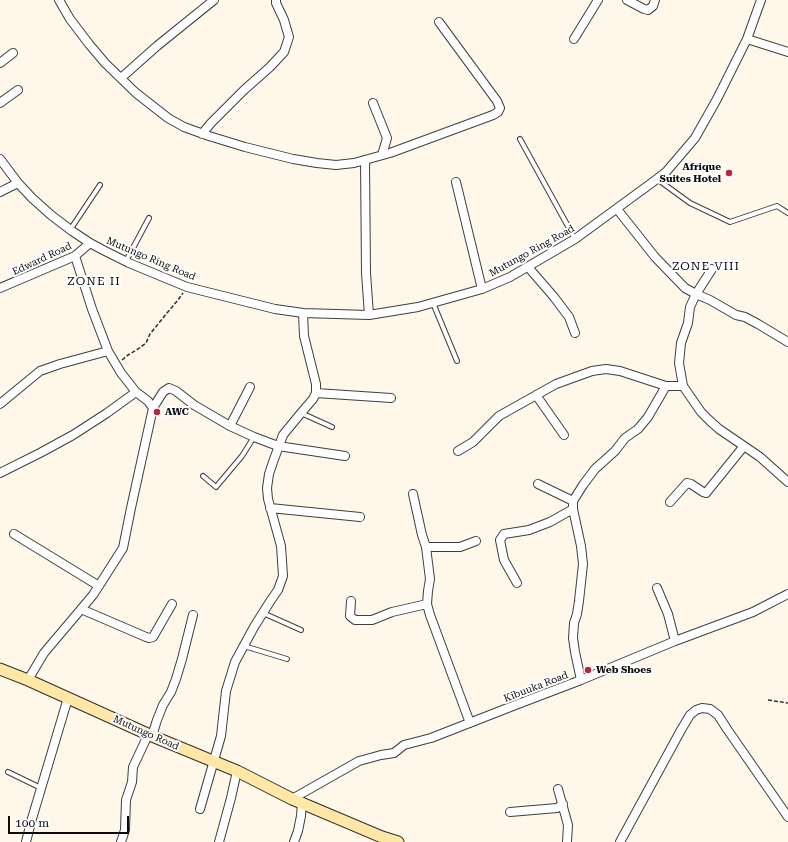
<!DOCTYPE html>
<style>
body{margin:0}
#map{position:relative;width:788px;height:842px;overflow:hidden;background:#fff8ea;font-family:"Roboto Serif",serif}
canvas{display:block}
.scale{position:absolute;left:8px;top:816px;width:121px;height:18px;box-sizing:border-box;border:2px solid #0b0b0b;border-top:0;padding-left:5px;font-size:12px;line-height:14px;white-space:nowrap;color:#0b0b0b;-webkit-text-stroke:3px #fff;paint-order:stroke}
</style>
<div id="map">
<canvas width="788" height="842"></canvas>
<div class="scale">100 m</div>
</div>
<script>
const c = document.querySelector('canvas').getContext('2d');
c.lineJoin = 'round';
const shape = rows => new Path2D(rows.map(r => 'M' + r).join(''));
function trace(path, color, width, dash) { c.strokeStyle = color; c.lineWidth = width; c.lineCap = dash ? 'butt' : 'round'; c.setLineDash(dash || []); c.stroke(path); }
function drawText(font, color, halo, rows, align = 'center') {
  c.font = font + ' "Roboto Serif",serif'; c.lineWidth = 4; c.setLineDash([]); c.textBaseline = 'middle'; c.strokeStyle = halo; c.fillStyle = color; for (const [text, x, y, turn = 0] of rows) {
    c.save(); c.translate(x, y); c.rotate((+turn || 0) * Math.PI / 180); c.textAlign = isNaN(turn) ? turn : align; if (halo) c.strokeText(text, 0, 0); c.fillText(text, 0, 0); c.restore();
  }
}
const service = shape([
 [520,139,575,239],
 [657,179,690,203,730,222,777,206,788,213],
 [70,230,100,185],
 [126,261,149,218],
 [433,303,457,361],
 [301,413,332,427],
 [203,476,216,487,242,456,254,437],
 [263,613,301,630],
 [244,646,287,659],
 [8,772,41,788]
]);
const minor = shape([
 [59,0,70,19,89,44,105,63,136,93,168,118,184,127,209,136,245,147,293,159,317,163,336,165,354,163,390,153,493,115,498,112,500,108,497,101,439,22],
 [627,0,644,9,648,10,653,6,655,0],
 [574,39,598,0],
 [747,39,788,52],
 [0,63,13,53],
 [121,78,157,46,214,0],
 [0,103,18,90],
 [373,103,387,138,382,155],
 [202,134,211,123,244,90,270,67,284,52,289,37,284,20,276,3,276,0],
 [0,159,18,183,32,198,51,215,72,231,90,243,105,251,129,263,187,287,275,309,303,313,369,315,418,307,482,289,510,277,575,239,657,179,666,172,695,138,717,99,747,39,761,0],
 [365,160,366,273,369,315],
 [456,182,482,289],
 [0,192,18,183],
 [617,209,655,257,685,288,696,294,690,307,688,323,681,343,679,363,683,386,701,412,710,421,719,429,760,457,788,482],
 [75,256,92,309,108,351],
 [528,267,554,297,569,317,575,333],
 [712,269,696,294,710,300,736,315,745,317,758,324,788,342],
 [0,288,75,256,90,243],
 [316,393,391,398],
 [536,395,564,435],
 [0,404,40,371,60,364,108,351,121,373,136,392,148,401,153,408,131,508,123,548,93,595,44,653,28,680],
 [153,408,163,392,169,388,176,391,194,405,230,426,254,437,278,446,345,456],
 [230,426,250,387],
 [458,451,473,442,499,416,556,384,592,371,606,369,620,371,666,386,683,386],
 [0,473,40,453,73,435,107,413,136,392],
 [538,484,573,501],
 [413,494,422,535,426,547,460,547,476,541],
 [670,502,687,483,691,484,703,492,706,493,744,446],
 [270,508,360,517],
 [14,534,99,586],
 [426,547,430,579,428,591,427,604,430,615,470,723],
 [517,583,504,560,500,540,504,534,529,530,550,522,573,509],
 [657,588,668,614,675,641],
 [351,601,350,616,355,620,372,620,392,612,427,604],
 [81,609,146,637,149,638,153,637,172,604],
 [581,680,575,652,573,638,574,623,577,614,579,601,583,564,581,546,573,509,573,501,583,485,595,469,615,451,625,438,638,429,648,417,666,386],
 [152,736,157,720,163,705,171,692,176,679,182,659,193,615],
 [558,789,568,825,567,842],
 [292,799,359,761,381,755,394,753,404,745,431,738,518,704,581,680,675,641,753,612,788,594],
 [200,809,221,736,226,691,235,662,254,627,271,600,278,590,283,576,281,546,268,499,267,488,269,474,273,462,283,435,301,413,313,399,316,393,316,384,304,336,303,313],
 [510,812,557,808,563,804],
 [26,842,31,822,68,698],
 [121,842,125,830,126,800,132,782,133,767,148,735],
 [219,842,231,798,237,771],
 [294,842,298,831,301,816,302,802],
 [620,842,681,730,690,715,696,710,702,708,710,709,718,715,727,729,788,817]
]);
const secondary = shape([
 [0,669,28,680,152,736,237,771,292,799,382,837,398,842]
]);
trace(service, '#3e3e3e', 6);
trace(minor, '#3e3e3e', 10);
trace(secondary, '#2d2d2d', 13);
trace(shape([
 [122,360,128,355,138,349,146,343,150,334,167,313,178,300,183,293],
 [768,700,788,703]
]), '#2d2d2d', 1.5, [4, 2]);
trace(service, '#fff', 4);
trace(minor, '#fff', 8);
trace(secondary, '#ffe8a5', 11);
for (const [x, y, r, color] of [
 [729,173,4,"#ba2440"],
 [157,412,4,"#ba2440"],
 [588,670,4,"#ba2440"]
]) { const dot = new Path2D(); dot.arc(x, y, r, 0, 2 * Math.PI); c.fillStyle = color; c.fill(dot); trace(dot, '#fff', 1.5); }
drawText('bold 10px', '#0b0b0b', '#fff', [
 ["Afrique",721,167,"right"],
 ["Suites Hotel",721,179,"right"],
 ["AWC",165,412],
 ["Web Shoes",596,670]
], 'left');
drawText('10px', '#0b0b0b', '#fff', [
 ["Mutungo Ring Road",532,251,-29],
 ["Edward Road",42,259,-25],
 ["Mutungo Ring Road",151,259,23],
 ["Kibuuka Road",536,687,-21],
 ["Mutungo Road",146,733,24]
]);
c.letterSpacing = '1px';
drawText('12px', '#0b0b0b', '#fff', [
 ["ZONE VIII",706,266],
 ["ZONE II",94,281]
]);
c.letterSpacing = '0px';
</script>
